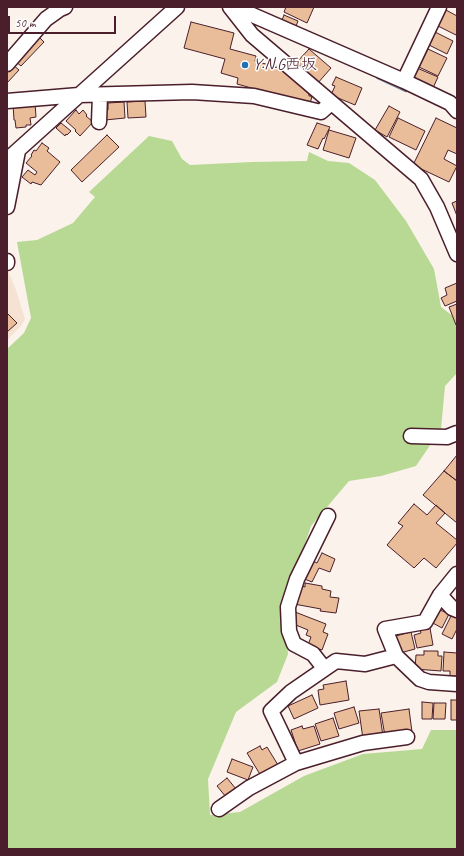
<!DOCTYPE html>
<meta charset="utf-8">
<style>
body{margin:0}
#map{position:relative;width:464px;height:856px;overflow:hidden;background:#fbf2eb;font-family:Caveat,sans-serif}
canvas{display:block}
.frame{position:absolute;inset:0;border:8px solid #4a1f2b;pointer-events:none}
.scale{position:absolute;left:8px;top:16px;width:108px;height:18px;box-sizing:border-box;border:2px solid #4a1f2b;border-top:0;padding-left:5px;font-size:12px;line-height:14px;white-space:nowrap;color:#4a1f2b;-webkit-text-stroke:3px #fff;paint-order:stroke}
</style>
<div id="map">
<canvas width="464" height="856"></canvas>
<div class="frame"></div>
<div class="scale">50 m</div>
</div>
<script>
const c = document.querySelector('canvas').getContext('2d');
c.lineJoin = 'round';
function fillPath(path, color) { c.fillStyle = color; c.fill(path, 'evenodd'); }
const shape = rows => new Path2D(rows.map(r => 'M' + r).join(''));
function trace(path, color, width, dash) { c.strokeStyle = color; c.lineWidth = width; c.lineCap = dash ? 'butt' : 'round'; c.setLineDash(dash || []); c.stroke(path); }
function drawText(font, color, halo, rows, align = 'center') {
  c.font = font + ' Caveat,"Klee One",sans-serif'; c.lineWidth = 3; c.setLineDash([]); c.textBaseline = 'middle'; c.strokeStyle = halo; c.fillStyle = color; for (const [text, x, y, turn = 0] of rows) {
    c.save(); c.translate(x, y); c.rotate((+turn || 0) * Math.PI / 180); c.textAlign = isNaN(turn) ? turn : align; if (halo) c.strokeText(text, 0, 0); c.fillText(text, 0, 0); c.restore();
  }
}
fillPath(shape([
 [7,268,16,290,25,319,21,326,9,338,7,343]
]), '#f6e2d3');
fillPath(shape([
 [149,136,172,141,182,159,190,165,252,162,307,161,309,152,328,161,349,163,375,180,406,221,434,269,441,307,454,317,457,329,457,373,445,386,441,429,416,466,381,476,349,481,311,526,284,607,288,654,277,682,236,712,208,779,210,815,240,812,304,776,363,754,422,749,431,730,457,730,457,849,7,849,7,349,24,333,31,318,17,242,37,240,73,223,95,197,89,192]
]), '#b7d993');
trace(shape([
 [378,77,406,90]
]), '#698396', 4.5);
const building = shape([
 [286,7,314,7,307,23,284,12,286,7],
 [446,10,457,16,457,33,456,35,438,26,446,10],
 [284,15,298,21,296,26,282,20,284,15],
 [191,22,234,33,230,49,256,56,255,61,280,68,309,94,309,96,312,96,310,104,237,84,238,78,221,73,225,59,184,48,191,22],
 [435,32,453,41,447,54,429,45,435,32],
 [39,37,44,42,21,66,15,61,39,37],
 [309,49,331,68,317,84,294,65,309,49],
 [428,49,447,58,438,76,419,67,428,49],
 [12,64,19,70,7,83,7,70,12,64],
 [417,68,438,77,433,88,412,78,417,68],
 [336,77,362,88,355,105,331,95,335,86,332,85,336,77],
 [145,101,146,117,128,118,127,102,145,101],
 [124,102,125,118,105,120,105,110,108,110,108,103,124,102],
 [35,103,36,117,30,118,31,125,26,125,26,127,16,128,15,120,14,120,13,104,35,103],
 [389,106,400,112,387,137,375,130,389,106],
 [76,110,79,114,83,110,87,115,86,116,93,122,80,136,75,131,76,130,66,121,76,110],
 [398,118,425,131,416,150,389,137,398,118],
 [436,118,457,128,457,154,448,150,444,159,457,166,449,182,413,165,436,118],
 [61,123,71,131,67,135,66,134,65,136,56,128,61,123],
 [317,123,330,127,324,139,323,138,318,149,307,145,317,123],
 [329,130,356,138,349,158,323,150,329,130],
 [107,135,119,147,82,182,71,170,107,135],
 [42,143,49,148,47,151,60,162,41,185,32,182,31,184,22,177,28,170,35,175,37,172,26,163,32,156,31,155,34,150,36,151,42,143],
 [457,201,457,216,452,203,457,201],
 [457,283,457,301,445,306,441,298,447,295,445,288,457,283],
 [457,304,457,325,456,325,449,307,457,304],
 [7,313,17,323,7,332,7,313],
 [457,455,457,481,444,471,457,455],
 [444,471,457,481,457,523,423,495,444,471],
 [414,504,427,515,436,505,445,513,436,523,457,540,457,543,436,568,424,558,414,568,387,545,403,526,398,523,414,504],
 [322,553,335,559,330,572,319,568,312,582,302,578,310,560,317,563,322,553],
 [305,583,322,586,322,589,331,591,330,597,339,598,336,613,320,611,321,609,294,604,297,585,305,587,305,583],
 [438,609,449,614,442,628,431,622,438,609],
 [295,612,326,624,323,632,328,634,322,650,308,645,311,637,306,635,308,630,291,623,295,612],
 [452,614,457,616,457,629,452,639,442,634,452,614],
 [430,628,433,645,417,648,414,635,421,633,420,630,430,628],
 [411,632,415,649,400,653,396,636,411,632],
 [424,651,438,651,438,656,442,656,441,671,415,669,416,655,424,655,424,651],
 [444,652,457,653,457,676,450,676,450,671,443,671,444,652],
 [346,681,349,700,320,705,318,690,324,689,323,685,346,681],
 [312,695,318,708,294,719,288,706,312,695],
 [451,700,457,700,457,720,451,720,451,700],
 [422,702,433,703,432,719,422,719,422,702],
 [434,703,446,703,445,719,433,719,434,703],
 [354,707,359,723,339,729,334,713,354,707],
 [379,709,383,736,363,739,359,711,379,709],
 [409,709,412,732,385,736,381,713,409,709],
 [333,718,339,736,321,741,315,724,333,718],
 [302,726,303,729,314,726,320,744,298,751,291,730,302,726],
 [260,746,262,750,267,747,278,765,261,776,247,753,260,746],
 [232,759,253,767,248,780,227,772,232,759],
 [227,778,236,789,226,797,217,786,227,778]
]);
fillPath(building, '#eabd9a');
trace(building, '#4a1f2b', 1);
const minor = shape([
 [230,7,252,35,421,179,437,207,457,254],
 [234,7,404,81,450,103,457,111],
 [7,64,46,19,60,9,65,7],
 [404,81,439,7],
 [7,101,79,95,192,92,254,96,321,112,331,103],
 [99,122,100,95],
 [7,160,177,7],
 [7,207,18,151],
 [7,261,7,263],
 [411,436,447,437,457,433],
 [440,595,452,608,457,610],
 [396,656,420,679,429,682,457,684],
 [324,668,313,654,294,644,289,631,288,607,297,579,328,516],
 [296,763,271,711,291,692,336,661,365,664,396,656,385,629,425,622,440,595,457,574],
 [219,809,249,788,296,763,363,743,407,737]
]);
trace(minor, '#4a1f2b', 17);
trace(minor, '#fff', 14);
for (const [x, y, r, color] of [
 [245,65,4,"#1f6fb2"]
]) { const dot = new Path2D(); dot.arc(x, y, r, 0, 2 * Math.PI); c.fillStyle = color; c.fill(dot); trace(dot, '#fff', 1.5); }
drawText('16px', '#4a1f2b', '#fff', [
 ["Y.N.G西坂",253,65]
], 'left');
</script>
